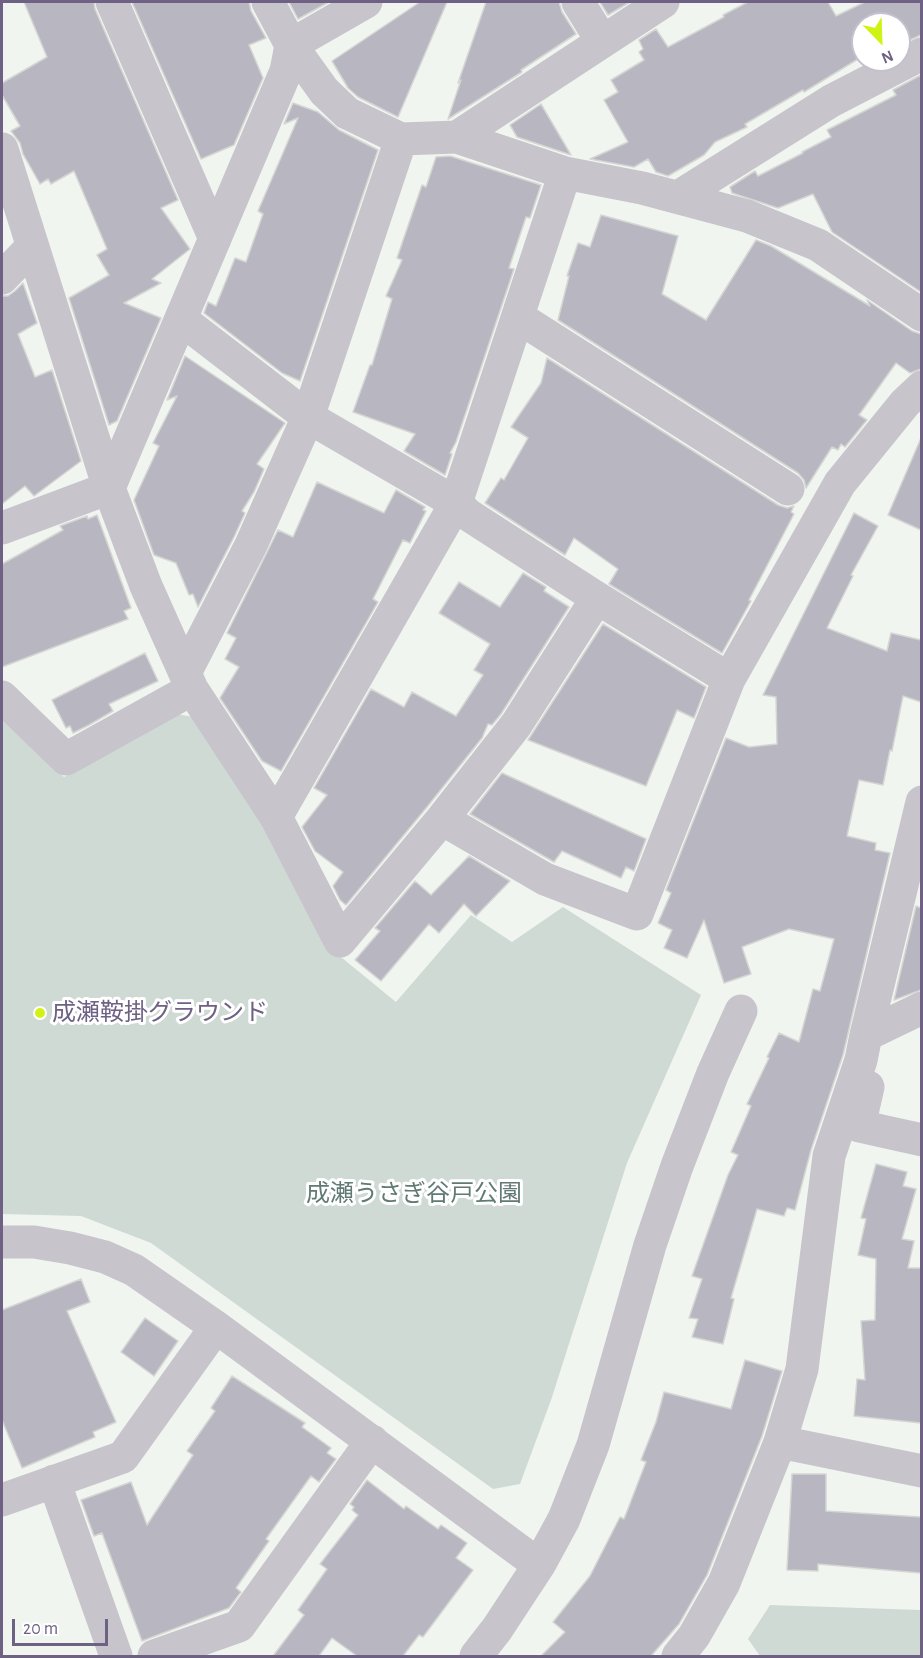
<!DOCTYPE html>
<meta charset="utf-8">
<style>
body{margin:0}
#map{position:relative;width:923px;height:1658px;overflow:hidden;background:#f1f5f0;font-family:"Alegreya Sans",sans-serif}
canvas{display:block}
.frame{position:absolute;inset:0;border:3px solid #6e6184;pointer-events:none}
.north{position:absolute;left:851px;top:12px;width:60px;height:60px;box-sizing:border-box;background:#fff;border:2px solid #c5c0ce;border-radius:50%;rotate:157deg;font-size:16px;font-weight:700;line-height:24px;text-align:center;color:#6e6184}
.north::after{content:'';display:block;margin:auto;width:21px;height:27px;background:#d0f214;clip-path:polygon(50% 0,100% 100%,50% 72%,0 100%)}
.scale{position:absolute;left:12px;top:1619px;width:96px;height:27px;box-sizing:border-box;border:3px solid #6e6184;border-top:0;padding-left:8px;font-size:18px;line-height:21px;white-space:nowrap;color:#6e6184;-webkit-text-stroke:4px #fff;paint-order:stroke}
</style>
<div id="map">
<canvas width="923" height="1658"></canvas>
<div class="frame"></div>
<div class="north">N</div>
<div class="scale">20 m</div>
</div>
<script>
const c = document.querySelector('canvas').getContext('2d');
c.lineJoin = 'round';
function fillPath(path, color) { c.fillStyle = color; c.fill(path, 'evenodd'); }
const shape = rows => new Path2D(rows.map(r => 'M' + r).join(''));
function trace(path, color, width, dash) { c.strokeStyle = color; c.lineWidth = width; c.lineCap = dash ? 'butt' : 'round'; c.setLineDash(dash || []); c.stroke(path); }
function drawText(font, color, halo, rows, align = 'center') {
  c.font = font + ' "Alegreya Sans","Noto Sans JP",sans-serif'; c.lineWidth = 6; c.setLineDash([]); c.textBaseline = 'middle'; c.strokeStyle = halo; c.fillStyle = color; for (const [text, x, y, turn = 0] of rows) {
    c.save(); c.translate(x, y); c.rotate((+turn || 0) * Math.PI / 180); c.textAlign = isNaN(turn) ? turn : align; if (halo) c.strokeText(text, 0, 0); c.fillText(text, 0, 0); c.restore();
  }
}
fillPath(shape([
 [177,714,193,717,264,825,325,944,396,1002,471,915,512,942,563,907,701,995,627,1163,551,1400,520,1484,493,1489,151,1243,81,1216,2,1214,2,717,64,777],
 [770,1605,921,1610,921,1656,760,1656,748,1639]
]), '#cfdad5');
const building = shape([
 [24,2,94,2,95,9,178,200,161,208,190,249,152,279,161,283,124,303,161,318,117,421,109,425,69,298,109,275,97,255,107,249,74,171,51,184,48,179,40,184,23,154,20,143,11,131,20,126,2,95,2,83,47,57,24,2],
 [132,2,249,2,251,11,266,38,249,45,263,78,234,145,201,159,132,2],
 [289,2,329,2,298,19,289,2],
 [420,2,447,2,398,117,358,97,348,88,332,61,420,2],
 [486,2,559,2,562,12,576,34,521,70,522,72,448,119,461,80,458,83,486,2],
 [600,2,630,2,608,15,600,2],
 [748,2,828,2,836,16,865,2,921,2,921,35,899,45,899,24,863,24,863,56,804,92,803,90,745,124,747,127,715,142,704,155,668,176,656,172,648,159,634,167,590,159,628,142,604,100,618,92,611,80,644,60,639,52,643,49,639,40,656,29,668,47,724,17,723,15,748,2],
 [921,75,921,292,832,232,813,194,778,208,732,193,730,187,755,171,758,176,803,153,802,152,831,137,827,130,896,95,893,90,921,75],
 [293,103,318,112,339,130,378,150,300,381,282,373,204,313,208,302,216,306,235,258,246,262,263,214,258,211,298,118,284,124,293,103],
 [541,104,571,155,517,137,510,125,541,104],
 [450,156,541,185,530,218,526,217,509,268,514,269,456,442,450,453,452,454,445,475,404,451,415,434,353,412,370,365,372,365,392,299,386,296,402,260,397,258,422,185,426,187,436,157,450,156],
 [601,215,678,236,662,294,706,320,756,240,771,246,870,306,867,300,912,331,921,334,921,369,910,373,896,363,859,415,867,420,845,447,841,444,838,450,832,447,806,488,804,480,798,473,558,320,569,276,567,276,578,243,590,247,601,215],
 [23,283,37,323,18,334,35,377,52,370,81,461,34,496,25,486,2,504,2,296,8,296,15,291,23,283],
 [185,356,285,423,257,464,264,469,254,492,242,511,245,513,234,537,198,607,193,594,189,595,176,563,154,555,134,500,159,446,153,443,177,396,167,400,185,356],
 [547,358,778,505,787,508,794,506,791,512,794,514,749,600,751,601,722,653,609,584,618,569,574,538,565,555,485,503,501,478,504,480,528,438,511,427,541,383,547,358],
 [921,438,921,530,888,515,921,438],
 [317,482,384,513,396,490,425,507,423,510,426,511,410,543,403,540,373,599,378,602,281,771,262,761,220,698,239,667,225,659,236,638,227,633,278,530,293,537,317,482],
 [854,513,878,526,851,575,853,576,827,628,887,651,891,633,921,640,921,702,903,696,892,751,890,750,883,785,859,780,847,836,876,843,875,850,890,853,843,1055,811,1150,795,1210,787,1208,784,1216,757,1209,731,1298,734,1299,723,1344,692,1337,698,1319,689,1318,702,1279,692,1276,728,1175,738,1155,731,1152,751,1106,747,1104,769,1058,767,1057,779,1033,799,1042,813,989,820,991,834,939,789,929,742,947,751,974,724,983,704,920,687,958,664,948,672,930,658,923,671,893,666,890,726,738,749,747,777,744,776,697,763,695,854,513],
 [97,515,131,608,124,611,128,619,2,667,2,564,63,530,60,526,87,516,88,519,97,515],
 [523,573,546,587,544,591,569,607,501,714,492,725,488,724,482,738,427,807,346,905,340,900,333,886,343,872,315,851,302,827,327,795,314,788,371,689,404,707,412,692,456,716,483,675,474,670,490,644,439,613,459,582,500,607,523,573],
 [603,624,706,687,694,718,677,710,646,786,528,740,603,624],
 [145,653,158,681,109,704,113,711,89,725,73,733,70,726,66,728,52,700,145,653],
 [502,773,646,839,634,871,626,867,621,878,562,851,554,862,470,814,502,773],
 [469,856,510,881,476,916,464,904,439,933,429,924,381,981,355,960,380,931,375,928,415,881,431,895,469,856],
 [916,906,921,908,921,990,894,1000,916,906],
 [876,1164,907,1172,903,1186,916,1189,902,1239,914,1241,908,1268,921,1268,921,1423,854,1416,857,1379,865,1380,861,1321,875,1320,876,1259,858,1255,866,1219,861,1218,876,1164],
 [81,1279,90,1302,67,1311,116,1422,93,1432,95,1437,22,1468,2,1420,2,1310,81,1279],
 [145,1318,178,1341,154,1376,121,1352,145,1318],
 [745,1360,782,1371,762,1436,707,1575,679,1624,651,1656,541,1656,565,1632,553,1622,590,1576,620,1517,624,1519,646,1462,641,1460,656,1422,664,1392,731,1409,745,1360],
 [232,1376,305,1423,302,1427,331,1448,327,1453,336,1459,319,1482,311,1476,266,1539,269,1541,236,1588,241,1592,229,1608,142,1641,102,1533,94,1536,81,1500,131,1482,147,1525,193,1455,187,1451,215,1411,211,1408,232,1376],
 [792,1474,826,1474,826,1511,921,1517,921,1573,818,1564,818,1571,787,1570,792,1474],
 [367,1480,404,1509,406,1506,438,1529,441,1525,467,1543,456,1558,473,1570,423,1637,419,1635,403,1656,357,1656,332,1638,319,1656,273,1656,304,1615,298,1610,327,1569,320,1564,358,1515,352,1510,354,1507,350,1504,367,1480]
]);
fillPath(building, '#b8b6c0');
trace(building, '#d4d6d3', 1.5);
trace(shape([
 [112,2,215,239],
 [268,2,291,45,324,91,347,113,401,139,457,137,565,173,642,188,747,216,818,245,922,315],
 [578,2,602,41],
 [457,137,663,2],
 [2,149,109,488,146,586,192,689,276,817,340,941,442,819,516,725,597,598],
 [678,197,831,101,922,54],
 [2,278,32,247],
 [518,317,788,489],
 [182,320,308,417,456,503,467,514,597,598,729,679],
 [2,528,109,488,286,71,291,45,366,2],
 [185,673,251,545,308,417,401,139],
 [2,697,66,759,192,689],
 [276,817,456,503,565,173],
 [442,819,545,879,637,914,729,679,840,483,905,403,922,387],
 [866,1035,922,1008],
 [868,1087,859,1126,922,1140],
 [2,1242,34,1242,70,1248,105,1257,134,1270,216,1327,539,1565],
 [780,1442,922,1471],
 [54,1481,116,1656],
 [2,1500,123,1457,216,1327],
 [154,1656,239,1626,372,1441],
 [476,1656,497,1629,539,1565,564,1519,593,1445,650,1245,677,1166,713,1073,741,1011],
 [678,1656,694,1636,724,1583,780,1442,802,1369,829,1156,861,1060,866,1035,922,802]
]), '#c7c4cb', 33);
for (const [x, y, r, color] of [
 [40,1013,6,"#d0f214"]
]) { const dot = new Path2D(); dot.arc(x, y, r, 0, 2 * Math.PI); c.fillStyle = color; c.fill(dot); trace(dot, '#fff', 2); }
drawText('24px', '#6e6184', '#fff', [
 ["成瀬鞍掛グラウンド",52,1013]
], 'left');
drawText('24px', '#617b74', '#fff', [
 ["成瀬うさぎ谷戸公園",414,1194]
]);
</script>
